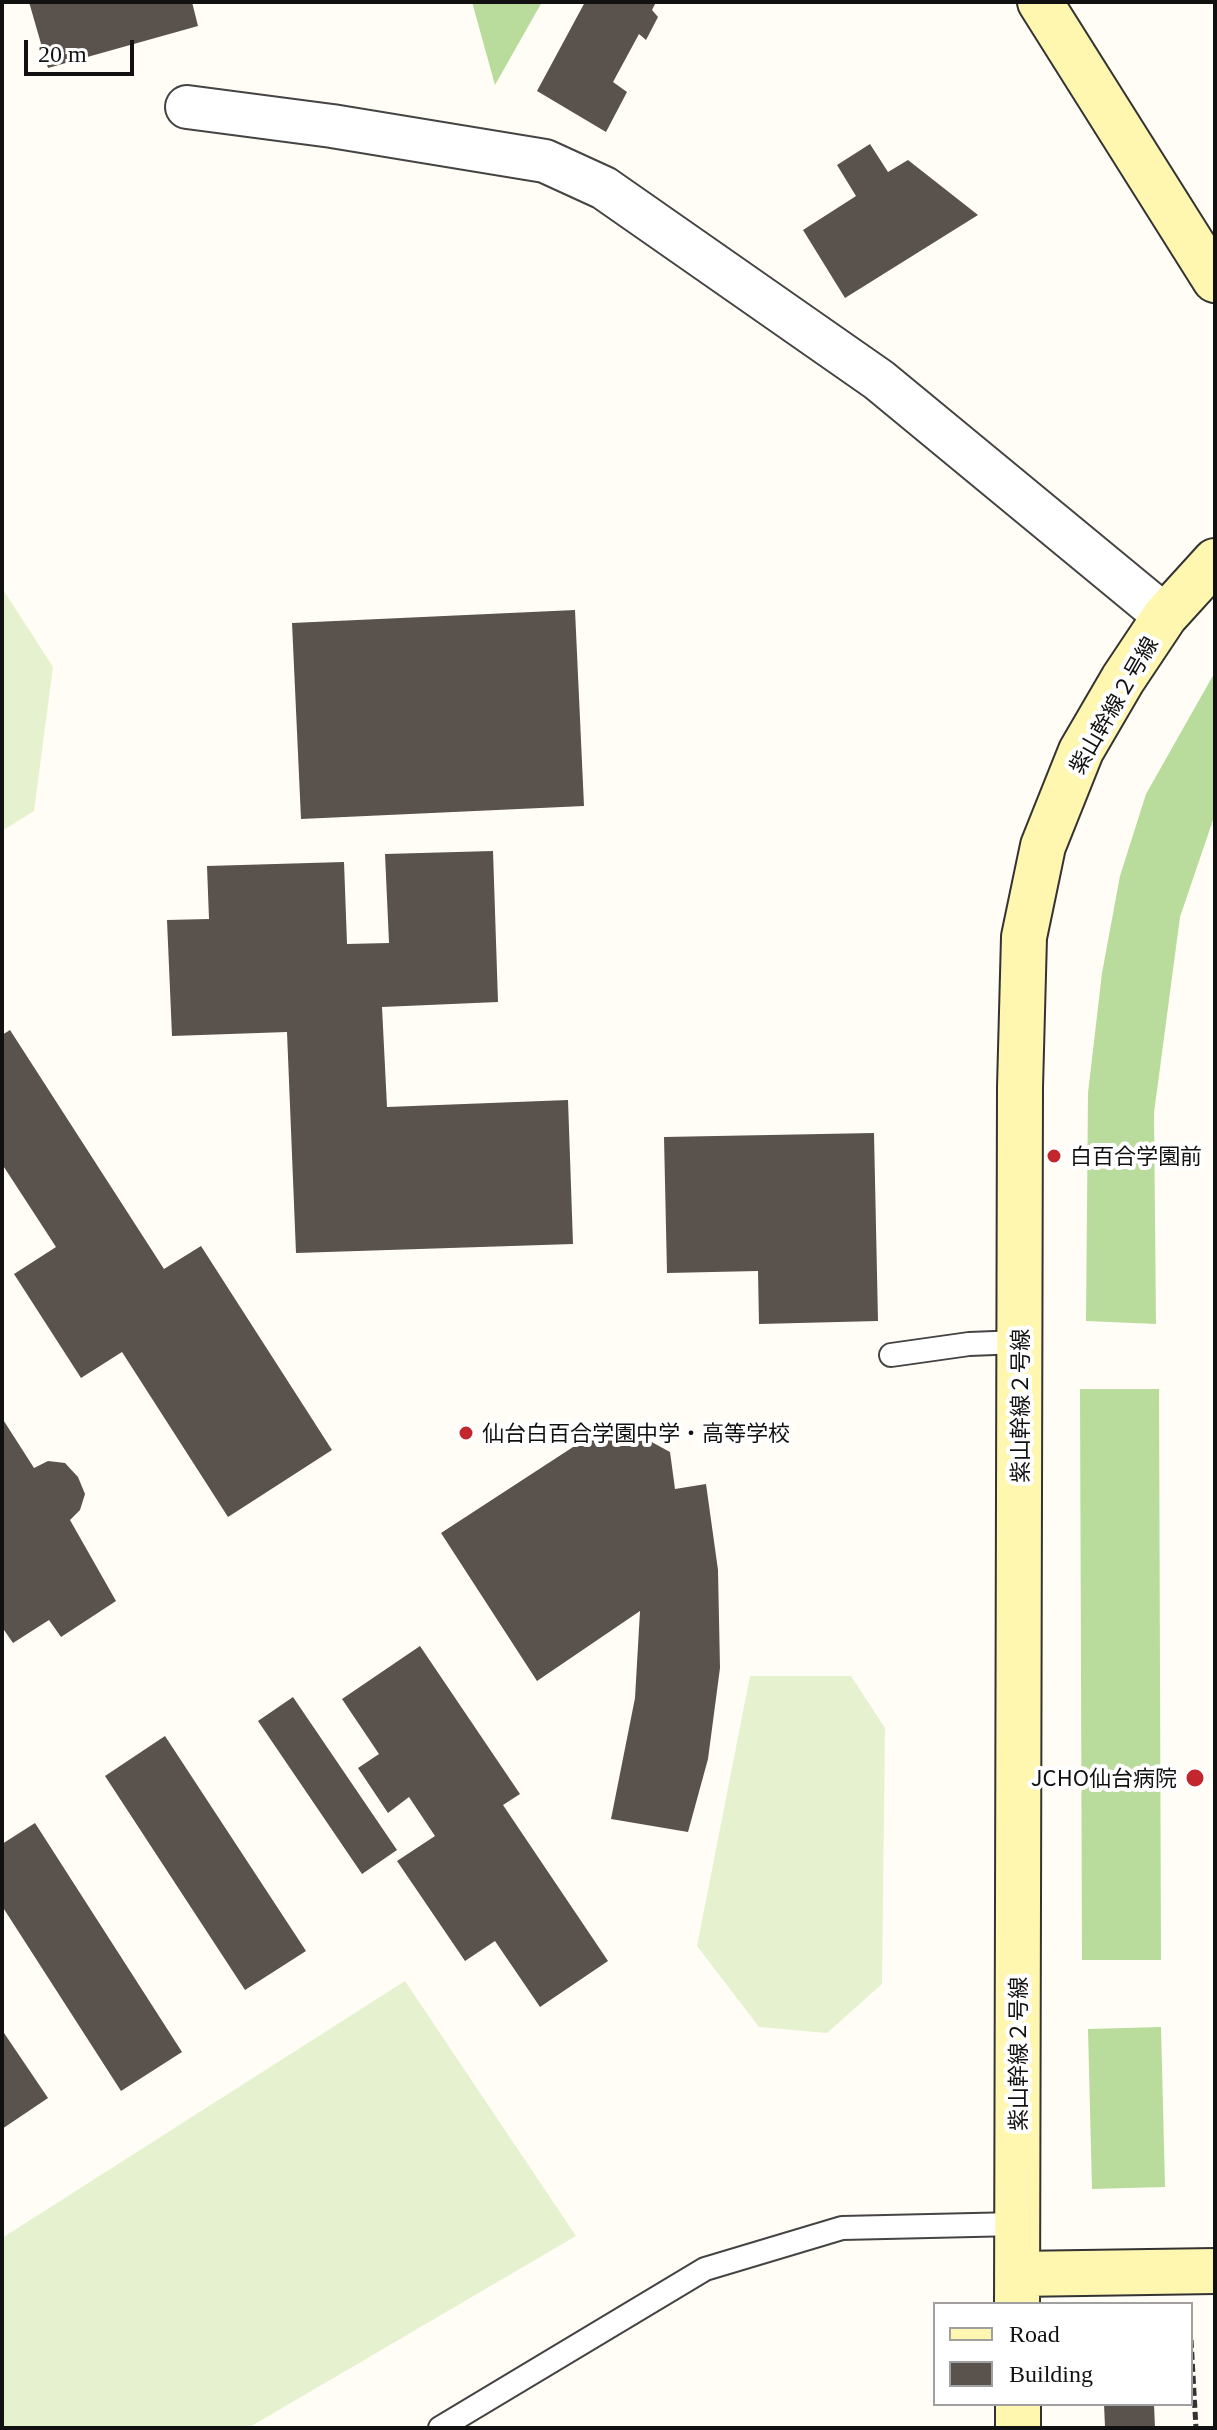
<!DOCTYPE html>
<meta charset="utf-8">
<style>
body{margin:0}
#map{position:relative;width:1217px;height:2430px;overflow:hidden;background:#fffdf5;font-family:Georgia,serif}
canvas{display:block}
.frame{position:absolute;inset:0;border:4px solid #111;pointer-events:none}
.legend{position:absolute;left:933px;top:2302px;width:260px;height:104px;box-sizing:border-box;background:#fff;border:2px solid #a0a0a0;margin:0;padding:10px 14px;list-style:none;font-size:24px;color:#111}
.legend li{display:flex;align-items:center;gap:16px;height:40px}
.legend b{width:40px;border:2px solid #a0a0a0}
.scale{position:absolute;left:24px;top:40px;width:110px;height:36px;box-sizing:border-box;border:4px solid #111;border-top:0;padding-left:10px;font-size:24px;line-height:28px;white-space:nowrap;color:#111;-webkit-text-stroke:6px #fff;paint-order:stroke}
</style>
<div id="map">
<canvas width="1217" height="2430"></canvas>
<div class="frame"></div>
<ul class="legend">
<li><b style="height:10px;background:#fff6b0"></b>Road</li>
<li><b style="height:22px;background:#5a524d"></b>Building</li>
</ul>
<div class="scale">20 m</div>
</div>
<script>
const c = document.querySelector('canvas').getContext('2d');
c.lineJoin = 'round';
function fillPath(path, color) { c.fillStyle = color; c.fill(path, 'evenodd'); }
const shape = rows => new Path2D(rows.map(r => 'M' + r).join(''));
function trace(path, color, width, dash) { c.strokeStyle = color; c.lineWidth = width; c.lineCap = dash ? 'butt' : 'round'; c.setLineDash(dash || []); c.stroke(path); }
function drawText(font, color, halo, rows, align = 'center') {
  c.font = font + ' Georgia,"Noto Sans JP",serif'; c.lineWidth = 8; c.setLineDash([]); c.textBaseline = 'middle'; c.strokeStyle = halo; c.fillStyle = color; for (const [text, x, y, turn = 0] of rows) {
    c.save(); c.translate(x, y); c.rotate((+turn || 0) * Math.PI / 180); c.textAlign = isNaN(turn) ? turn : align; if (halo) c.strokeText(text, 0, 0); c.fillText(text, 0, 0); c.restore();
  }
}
fillPath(shape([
 [472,2,542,2,495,85],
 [1215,672,1215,814,1180,917,1154,1113,1156,1324,1086,1321,1088,1093,1102,973,1120,876,1146,794],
 [1080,1389,1159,1389,1161,1960,1082,1960],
 [1161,2027,1165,2187,1092,2189,1088,2029]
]), '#b9dc9c');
fillPath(shape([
 [2,588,53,667,34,811,2,831],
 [750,1676,851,1676,885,1728,882,1984,827,2033,759,2027,697,1946],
 [405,1981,576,2236,248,2428,2,2428,2,2238]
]), '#e6f2cf');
fillPath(shape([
 [29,2,192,2,198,26,48,68],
 [585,2,656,2,652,10,658,17,646,40,639,34,613,82,627,92,606,132,537,91],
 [870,144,888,172,908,160,978,215,845,298,803,230,856,196,837,165],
 [575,610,584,806,301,819,292,623],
 [493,851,498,1002,382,1007,387,1107,568,1100,573,1244,296,1253,287,1032,172,1036,167,920,209,919,207,866,344,862,347,944,389,943,385,854],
 [10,1030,164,1269,201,1246,332,1450,228,1517,122,1352,81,1378,14,1274,56,1247,2,1164,2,1035],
 [874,1133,878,1321,759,1324,758,1271,667,1273,664,1137],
 [2,1418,34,1468,48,1461,65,1463,78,1477,85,1494,80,1510,70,1520,116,1601,61,1637,49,1620,13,1643,2,1627],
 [613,1421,670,1452,675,1489,706,1484,718,1570,720,1668,708,1759,688,1832,611,1819,635,1698,640,1611,537,1681,441,1533],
 [420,1646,520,1794,503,1805,608,1961,540,2007,495,1941,465,1961,397,1861,435,1836,409,1797,388,1813,358,1768,379,1754,342,1699],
 [293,1697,397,1850,362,1874,258,1721],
 [165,1736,306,1951,245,1990,105,1776],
 [35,1823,182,2052,121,2091,2,1906,2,1844],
 [2,2030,48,2098,2,2129],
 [1104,2404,1154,2404,1155,2428,1105,2427]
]), '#5a524d');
const lane = shape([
 [891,1355,969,1344,1020,1342],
 [440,2428,705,2269,842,2228,1017,2224]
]);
const street = shape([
 [187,107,332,126,545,161,604,188,879,380,1165,616]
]);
const secondary = shape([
 [1040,2,1215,280],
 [1017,2274,1215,2271],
 [1017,2304,1020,1087,1024,937,1043,846,1081,751,1123,679,1165,616,1215,561],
 [1018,2404,1018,2428]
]);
trace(lane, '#444', 26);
trace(street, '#444', 46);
trace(secondary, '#333', 48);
trace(shape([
 [1191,2340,1196,2428]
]), '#333', 5, [8, 4]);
trace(lane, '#fff', 22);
trace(street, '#fff', 42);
trace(secondary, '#fff6b0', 44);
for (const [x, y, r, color] of [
 [1054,1156,8,"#c4262e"],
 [466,1433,8,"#c4262e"],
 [1195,1778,10,"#c4262e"]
]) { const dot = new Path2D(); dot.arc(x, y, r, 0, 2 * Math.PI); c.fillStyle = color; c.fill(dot); trace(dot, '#fff', 3); }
drawText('22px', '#111', '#fff', [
 ["紫山幹線２号線",1113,705,-60],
 ["紫山幹線２号線",1020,1406,-90],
 ["紫山幹線２号線",1018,2054,-90]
]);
drawText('22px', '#111', '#fff', [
 ["白百合学園前",1070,1156],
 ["仙台白百合学園中学・高等学校",482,1433],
 ["JCHO仙台病院",1177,1778,"right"]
], 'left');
</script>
